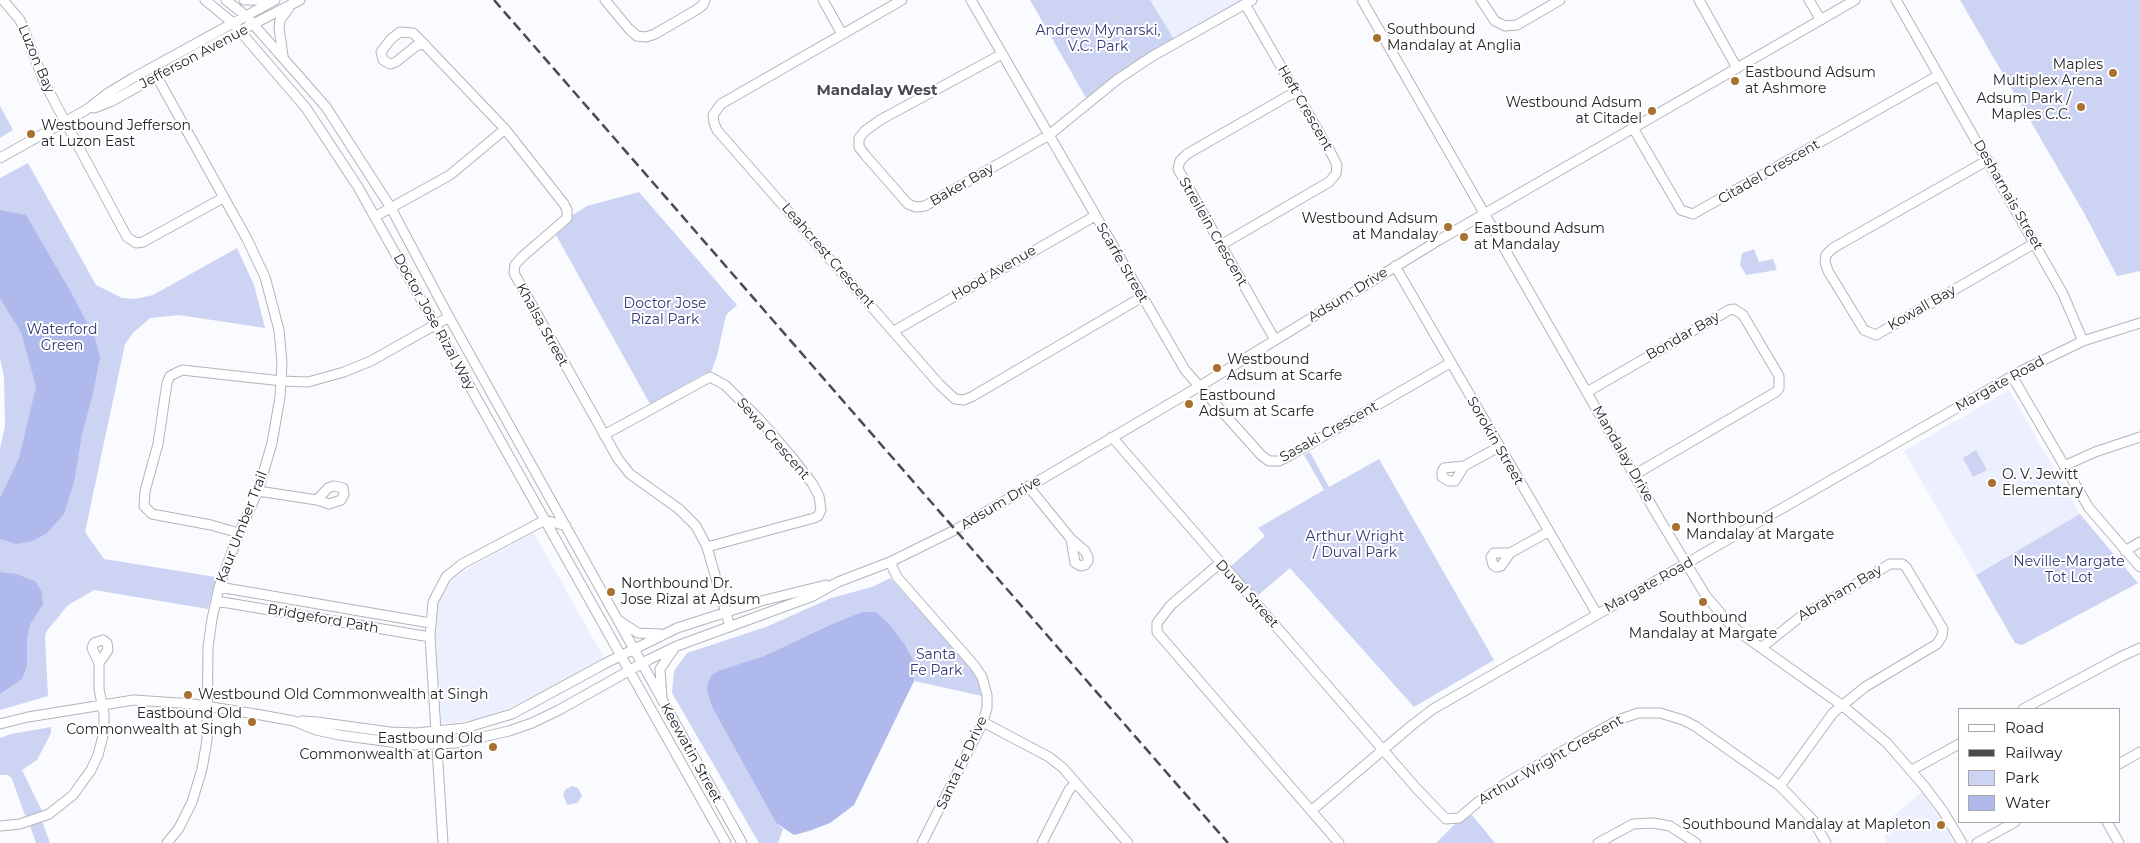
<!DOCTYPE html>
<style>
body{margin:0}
#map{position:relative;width:2140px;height:843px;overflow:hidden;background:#fafbff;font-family:Montserrat,sans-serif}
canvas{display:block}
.legend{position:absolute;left:1958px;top:708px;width:162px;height:115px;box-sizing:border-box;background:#fff;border:1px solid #a7a8a9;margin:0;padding:6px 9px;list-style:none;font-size:15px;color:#242529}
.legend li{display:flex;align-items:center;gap:10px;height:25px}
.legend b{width:25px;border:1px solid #a7a8a9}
</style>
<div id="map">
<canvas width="2140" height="843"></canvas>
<ul class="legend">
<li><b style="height:6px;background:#fff"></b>Road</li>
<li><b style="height:6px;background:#4a4b4f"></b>Railway</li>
<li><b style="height:14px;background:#cdd3f3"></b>Park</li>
<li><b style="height:14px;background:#b0b9eb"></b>Water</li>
</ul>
</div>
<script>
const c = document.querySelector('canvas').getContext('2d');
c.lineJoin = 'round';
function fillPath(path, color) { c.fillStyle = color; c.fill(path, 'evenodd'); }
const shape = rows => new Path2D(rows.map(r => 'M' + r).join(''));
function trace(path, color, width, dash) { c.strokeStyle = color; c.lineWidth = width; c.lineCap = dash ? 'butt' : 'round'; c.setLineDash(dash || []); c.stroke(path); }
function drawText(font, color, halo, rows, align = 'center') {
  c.font = font + ' Montserrat,sans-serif'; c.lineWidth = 4; c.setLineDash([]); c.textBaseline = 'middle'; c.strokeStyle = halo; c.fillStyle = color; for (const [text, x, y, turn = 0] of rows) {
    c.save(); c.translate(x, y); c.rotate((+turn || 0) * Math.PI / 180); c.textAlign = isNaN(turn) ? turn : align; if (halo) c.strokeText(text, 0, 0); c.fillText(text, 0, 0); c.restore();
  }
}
fillPath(shape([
 [1150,0,1242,0,1174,39],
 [2009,390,2080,514,1976,575,1904,451],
 [534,533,604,658,540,694,500,712,469,721,440,724,436,637,438,604,448,583,467,569],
 [1922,792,1941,819,1955,843,1886,843,1885,823]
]), '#eceffe');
fillPath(shape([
 [1030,0,1150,0,1174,39,1130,65,1086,98],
 [1960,0,2140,0,2140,271,2117,276,2084,213],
 [0,106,13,130,0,138],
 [28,163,96,285,122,298,135,299,153,295,237,248,254,285,265,328,179,315,150,318,133,333,125,344,85,532,104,559,216,577,208,609,94,590,68,605,46,632,45,639,48,696,0,710,0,448,5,426,4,377,0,358,0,178],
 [639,192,737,305,726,315,717,356,711,372,703,374,650,404,556,235,567,225,571,216,587,206],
 [1754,249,1759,262,1773,259,1777,270,1746,275,1740,265,1742,253],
 [1976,450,1987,470,1973,477,1963,458],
 [1310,452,1329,487,1379,459,1494,660,1414,707,1290,568,1256,597,1230,567,1265,536,1258,528,1324,490,1304,455],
 [2080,514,2138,583,2022,645,2015,643,1976,575],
 [890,578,965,662,977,678,982,696,914,681,914,672,862,612,834,623,764,656,720,670,713,709,776,823,783,829,778,843,759,843,672,693,674,671,687,653,766,627,831,598,872,587],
 [51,727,51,733,37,760,22,770,42,811,26,818,12,779,8,775,0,775,0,738,11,734],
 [572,786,578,788,582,796,577,803,567,805,563,794,566,789],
 [1472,815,1495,843,1436,843,1455,824],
 [42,821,50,843,36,843,30,826]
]), '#cdd3f3');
fillPath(shape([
 [0,210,26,215,72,294,95,338,100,357,93,393,82,434,74,482,64,514,47,533,33,541,16,544,0,539,0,498,19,458,36,387,21,332,0,298],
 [0,572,16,574,35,581,42,592,43,605,30,624,27,638,27,666,22,679,0,694],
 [862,612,876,612,889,624,905,645,913,660,914,681,854,805,830,823,809,831,794,835,776,823,713,709,707,691,708,682,712,675,720,670,764,656,834,623]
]), '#b0b9eb');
const minor = shape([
 [3,0,20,20,45,84,127,237,136,243,143,242,223,198],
 [205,0,233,23,306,108,358,187,726,843],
 [226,0,246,16,326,107,391,208,449,317,742,843],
 [244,0,264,0],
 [605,0,629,29,637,36,646,37,655,34,696,10,703,5,705,0],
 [823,0,842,34],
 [902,0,721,104,713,115,714,123,717,130,939,384,955,399,964,400,973,396,1142,297],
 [971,0,1185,370,1261,455,1269,461,1279,461,1289,456,1450,363],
 [1362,0,1660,520,1706,596,1729,623,1743,635,1843,706,1887,743,1925,787,1943,811,1962,843],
 [1481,0,1495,21,1505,26,1517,25,1560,0],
 [1699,0,1737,68],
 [1809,0,1821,20],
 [1896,0,2063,294,2083,341],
 [424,44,416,46,396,62,390,64,383,60,381,52,391,39,400,32,413,33,424,44,505,129,564,204,567,210,567,218,522,257,515,265,514,273,618,459,630,474,679,509,696,526,707,547,730,627],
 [1002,54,880,120,865,131,859,138,859,147,866,156,908,204,916,207,925,206,1049,135,1118,79,1151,57,1252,0],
 [283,56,279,28,280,20,289,8],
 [157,77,247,239,265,277,279,330,282,363,280,397,272,443,258,491,239,533,219,587,212,619,208,647,207,740,202,769,192,802,179,828,167,843],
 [94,108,112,101,222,40,300,0],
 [1633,128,1681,210,1693,214,1939,75],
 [0,158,86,110,108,93,133,78,275,0],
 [1988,160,1833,248,1826,255,1825,262,1828,271,1864,330,1876,335,2035,243],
 [376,216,450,175,505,129],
 [1221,245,1329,182,1336,174,1337,165,1331,153,1245,4],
 [1395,266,1597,614],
 [894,331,1095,216],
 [1275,340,1178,169,1180,161,1187,154,1295,92],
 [2012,376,2089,508,2140,567],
 [1587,392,1729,310,1734,309,1743,315,1779,376,1779,388,1776,392,1634,475],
 [604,435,710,377,725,385,760,420,791,456,812,483,819,496,821,510,818,516,814,518,707,547],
 [1112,437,1417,789,1446,819,1459,818,1478,802,1511,780,1618,720,1638,713,1660,713,1683,720,1695,726,1780,786,1813,820,1826,843],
 [1464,466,1455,481,1449,481,1442,477,1442,472,1444,468,1464,466,1499,447],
 [2064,466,2095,452,2140,437],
 [1028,486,1071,539,1085,551,1088,557,1088,561,1085,565,1081,566,1075,563,1071,539],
 [258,491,317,500,329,504,341,500,344,494,343,488,334,486,328,488,317,500],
 [239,533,211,525,152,514,144,506,145,491,158,444,167,383,170,376,182,370,282,381,308,382,344,372,371,361,449,317],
 [2125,551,2140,542],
 [1510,553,1494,553,1491,557,1493,565,1496,567,1501,566,1510,553,1548,532],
 [890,562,897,577,974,665,982,677,987,695,987,708,983,722,922,843],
 [1220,563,1171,605,1157,623,1157,632,1339,843],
 [219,587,430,623],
 [216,601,430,637],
 [618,620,638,633,661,634],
 [1761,648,1800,617,1890,564,1902,564,1906,567,1943,629,1942,636,1937,644,1865,687,1833,713,1780,786],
 [662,698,660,669,673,650],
 [2023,709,2120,657,2140,648],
 [302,721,317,722,390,732,416,733,465,728,512,714,606,663,677,628,761,601,826,585],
 [983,722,1049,757,1063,768,1128,843],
 [0,724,28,717,134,700,193,704,261,715,294,721,316,730,339,735,413,745,456,743,509,731,532,723,559,710,650,659,677,646,813,596,838,582,890,562,955,530,1200,386,1439,240,1855,0],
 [2119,764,2140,752],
 [1912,770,1959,744],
 [1311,811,1411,726,1433,709,2021,371,2083,341,2140,323],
 [2107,822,2119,843],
 [0,826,20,824,49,814,73,795,91,770,98,755,104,732,104,714,99,689,99,663,92,648,94,643,103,640,107,643,108,650,99,663],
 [443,843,430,637,433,602,446,577,462,564,545,520,566,526],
 [1042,843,1069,790,1076,783],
 [1598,843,1633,824,1653,823,1670,826,1696,843],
 [1977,843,2015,822]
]);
trace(minor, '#b2b4be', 11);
trace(minor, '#fff', 9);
trace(shape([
 [494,0,1228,843]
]), '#4a4b4f', 2.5, [10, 5]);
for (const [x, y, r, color] of [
 [1377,38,5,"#a9712f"],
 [2113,73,5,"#a9712f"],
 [1735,81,5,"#a9712f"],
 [2081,107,5,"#a9712f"],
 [1652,111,5,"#a9712f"],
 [31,134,5,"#a9712f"],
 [1448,227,5,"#a9712f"],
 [1464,237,5,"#a9712f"],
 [1217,368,5,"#a9712f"],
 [1189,404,5,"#a9712f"],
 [1992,483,5,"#a9712f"],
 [1676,527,5,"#a9712f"],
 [611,592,5,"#a9712f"],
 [1703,602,5,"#a9712f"],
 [188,695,5,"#a9712f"],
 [252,722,5,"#a9712f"],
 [493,747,5,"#a9712f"],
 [1941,825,5,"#a9712f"]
]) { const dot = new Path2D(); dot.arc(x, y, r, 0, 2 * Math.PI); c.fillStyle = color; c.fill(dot); trace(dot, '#fff', 2); }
drawText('14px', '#242529', '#fff', [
 ["Southbound",1387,30],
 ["Mandalay at Anglia",1387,46],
 ["Maples",2103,65,"right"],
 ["Multiplex Arena",2103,81,"right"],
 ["Eastbound Adsum",1745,73],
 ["at Ashmore",1745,89],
 ["Adsum Park /",2071,99,"right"],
 ["Maples C.C.",2071,115,"right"],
 ["Westbound Adsum",1642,103,"right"],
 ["at Citadel",1642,119,"right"],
 ["Westbound Jefferson",41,126],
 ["at Luzon East",41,142],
 ["Westbound Adsum",1438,219,"right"],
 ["at Mandalay",1438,235,"right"],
 ["Eastbound Adsum",1474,229],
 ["at Mandalay",1474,245],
 ["Westbound",1227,360],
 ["Adsum at Scarfe",1227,376],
 ["Eastbound",1199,396],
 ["Adsum at Scarfe",1199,412],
 ["O. V. Jewitt",2002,475],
 ["Elementary",2002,491],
 ["Northbound",1686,519],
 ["Mandalay at Margate",1686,535],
 ["Northbound Dr.",621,584],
 ["Jose Rizal at Adsum",621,600],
 ["Southbound",1703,618,"center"],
 ["Mandalay at Margate",1703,634,"center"],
 ["Westbound Old Commonwealth at Singh",198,695],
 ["Eastbound Old",242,714,"right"],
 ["Commonwealth at Singh",242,730,"right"],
 ["Eastbound Old",483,739,"right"],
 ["Commonwealth at Garton",483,755,"right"],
 ["Southbound Mandalay at Mapleton",1931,825,"right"]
], 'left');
drawText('14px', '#333874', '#fff', [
 ["Andrew Mynarski,",1098,31],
 ["V.C. Park",1098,47],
 ["Doctor Jose",665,304],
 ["Rizal Park",665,320],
 ["Waterford",62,330],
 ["Green",62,346],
 ["Arthur Wright",1355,537],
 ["/ Duval Park",1355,553],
 ["Neville-Margate",2069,562],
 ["Tot Lot",2069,578],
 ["Santa",936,655],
 ["Fe Park",936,671]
]);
drawText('14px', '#242529', '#fff', [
 ["Jefferson Avenue",194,57,-28],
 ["Luzon Bay",36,59,67],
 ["Heft Crescent",1305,108,60],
 ["Citadel Crescent",1769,172,-30],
 ["Baker Bay",962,185,-30],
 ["Desharnais Street",2008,195,60],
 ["Streilein Crescent",1213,232,60],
 ["Leahcrest Crescent",828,256,49],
 ["Scarfe Street",1122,263,60],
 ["Hood Avenue",994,273,-30],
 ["Adsum Drive",1348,295,-32],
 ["Kowall Bay",1922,308,-30],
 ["Doctor Jose Rizal Way",434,322,61],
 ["Khalsa Street",542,325,61],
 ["Bondar Bay",1683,336,-30],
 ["Margate Road",2000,384,-29],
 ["Sasaki Crescent",1329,432,-29],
 ["Sewa Crescent",773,439,49],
 ["Sorokin Street",1495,441,60],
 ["Mandalay Drive",1623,454,60],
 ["Adsum Drive",1001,503,-31],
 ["Kaur Umber Trail",242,527,-69],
 ["Margate Road",1649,585,-29],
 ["Abraham Bay",1840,593,-31],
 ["Duval Street",1247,594,48],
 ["Bridgeford Path",323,619,10],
 ["Keewatin Street",691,753,61],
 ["Arthur Wright Crescent",1551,760,-30],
 ["Santa Fe Drive",962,763,-65]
]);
drawText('bold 15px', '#484a52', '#fff', [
 ["Mandalay West",877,91]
]);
</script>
